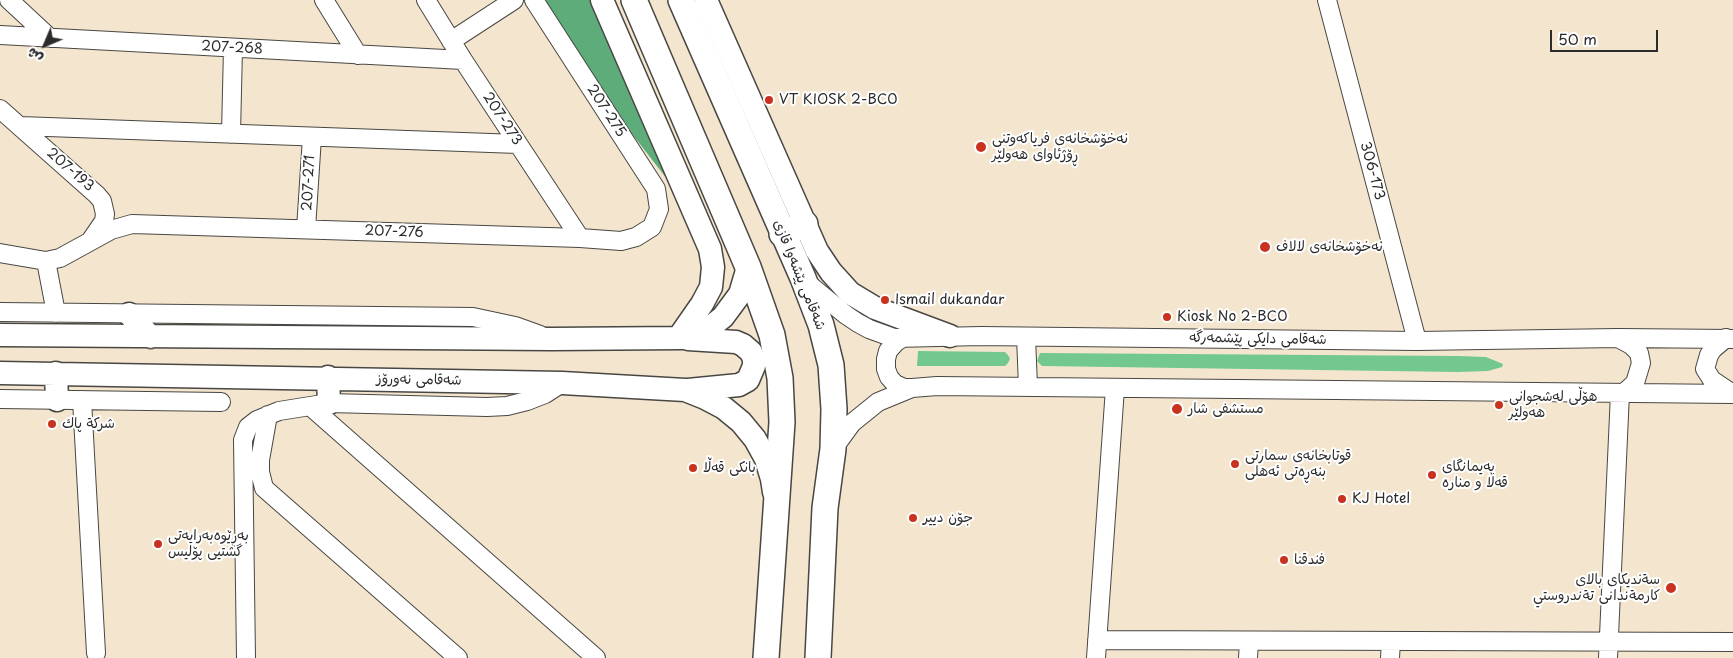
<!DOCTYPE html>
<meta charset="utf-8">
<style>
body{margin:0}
#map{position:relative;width:1733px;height:658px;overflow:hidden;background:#f4e6ce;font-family:"Playpen Sans","Playpen Sans Arabic",sans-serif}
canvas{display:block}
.north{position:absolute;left:20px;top:20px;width:50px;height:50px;-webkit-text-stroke:4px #fff;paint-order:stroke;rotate:225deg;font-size:14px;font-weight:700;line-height:20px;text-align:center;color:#2b2b2b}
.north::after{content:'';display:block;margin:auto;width:18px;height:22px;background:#2b2b2b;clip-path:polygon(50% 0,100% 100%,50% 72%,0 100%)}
.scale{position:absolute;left:1550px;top:30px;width:108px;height:22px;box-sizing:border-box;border:2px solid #2b2b2b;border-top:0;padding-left:6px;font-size:15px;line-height:18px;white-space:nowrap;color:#2b2b2b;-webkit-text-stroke:4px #fff;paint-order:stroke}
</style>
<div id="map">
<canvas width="1733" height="658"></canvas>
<div class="north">ش</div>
<div class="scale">50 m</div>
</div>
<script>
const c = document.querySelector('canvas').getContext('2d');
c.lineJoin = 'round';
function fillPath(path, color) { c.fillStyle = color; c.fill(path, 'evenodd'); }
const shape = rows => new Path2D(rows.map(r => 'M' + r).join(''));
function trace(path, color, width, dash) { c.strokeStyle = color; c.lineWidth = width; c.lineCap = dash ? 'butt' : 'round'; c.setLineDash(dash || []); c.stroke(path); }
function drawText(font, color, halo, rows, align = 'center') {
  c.font = font + ' "Playpen Sans","Playpen Sans Arabic",sans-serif'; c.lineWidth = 4; c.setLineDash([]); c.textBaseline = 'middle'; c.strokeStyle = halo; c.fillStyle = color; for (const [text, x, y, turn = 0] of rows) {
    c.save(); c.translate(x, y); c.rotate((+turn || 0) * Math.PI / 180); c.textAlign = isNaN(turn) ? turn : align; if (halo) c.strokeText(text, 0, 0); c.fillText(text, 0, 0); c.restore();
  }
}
fillPath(shape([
 [918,351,1005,352,1008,355,1010,359,1008,363,1005,366,917,366],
 [1040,353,1459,356,1486,357,1503,364,1502,367,1488,371,1458,372,1042,366,1037,361]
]), '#72c88e');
fillPath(shape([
 [544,0,590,0,667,179,622,121]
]), '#5dac79');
const minor = shape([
 [9,0,50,38],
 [324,0,358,55],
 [426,0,463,60,580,238],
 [1327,0,1417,341],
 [0,35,463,60],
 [451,41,514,0],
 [0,109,97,195,102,201,105,214,104,221,91,240],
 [20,126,518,144],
 [231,134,233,48],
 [306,229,312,137],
 [0,253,46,261,60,258,111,230,132,224,580,238,621,241,636,237,652,227,659,209,656,189,534,0],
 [46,261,56,313],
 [806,282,846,315,858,323,869,329,894,338,981,336,1417,341,1618,338,1733,339],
 [0,312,473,317,515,326,540,335],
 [904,337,896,342,888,351,886,359,886,369,889,377,895,384,904,388,912,388],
 [1026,337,1028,386],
 [1618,338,1631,345,1639,353,1641,363,1635,383,1624,393],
 [1726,338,1713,349,1709,355,1705,369,1712,380,1733,394],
 [0,399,221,402],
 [82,400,96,653],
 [310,406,596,658],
 [268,415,260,460,260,472,264,488,458,658],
 [833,449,852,423,878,402,912,388,937,386,1733,394],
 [1097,640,1733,642],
 [246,658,243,440,248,427,257,420,279,411,329,403,487,407,507,406,527,401,545,394,562,383],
 [1096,658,1115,388],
 [1248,658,1249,641],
 [1390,658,1391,641],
 [1608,658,1620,393]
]);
const major = shape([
 [602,0,710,249,713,267,711,287,702,304,679,337],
 [706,0,817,251,831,272,850,293,875,308,950,336],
 [129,314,151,337],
 [0,335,552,339,681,338,708,329,723,317,740,294,748,267],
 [688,339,736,342,743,345,751,352,754,359,754,366,748,380,739,385,688,390],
 [0,373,562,383,685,390,705,398,724,408,741,422,755,439,766,459,772,479,774,492],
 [56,373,57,400],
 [328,377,329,403]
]);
const highway = shape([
 [634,0,748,267,772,335,780,378,782,422,766,658],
 [681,0,803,278,821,325,831,365,834,409,833,449,825,508,818,658],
 [782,234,805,224]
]);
trace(minor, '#494743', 20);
trace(major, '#494743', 25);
trace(highway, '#494743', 28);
trace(minor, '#fff', 18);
trace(major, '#fff', 22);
trace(highway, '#fff', 25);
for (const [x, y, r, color] of [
 [769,100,5,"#c8321e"],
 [981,147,6,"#c8321e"],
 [1265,247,6,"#c8321e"],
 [885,300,5,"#c8321e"],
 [1167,317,5,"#c8321e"],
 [1499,405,5,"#c8321e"],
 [1177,409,6,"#c8321e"],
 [52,424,5,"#c8321e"],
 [1235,464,5,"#c8321e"],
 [693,468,5,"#c8321e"],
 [1432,475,5,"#c8321e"],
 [1342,499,5,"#c8321e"],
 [913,518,5,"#c8321e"],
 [158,544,5,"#c8321e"],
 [1284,560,5,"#c8321e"],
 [1671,588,6,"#c8321e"]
]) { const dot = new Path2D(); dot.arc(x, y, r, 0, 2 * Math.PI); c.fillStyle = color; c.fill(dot); trace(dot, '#fff', 2); }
drawText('14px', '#2b2b2b', '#fff', [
 ["207-268",232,48,3],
 ["207-275",606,111,57],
 ["207-273",502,119,57],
 ["207-193",70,170,41],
 ["306-173",1372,171,75],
 ["207-271",309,183,-87],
 ["207-276",394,232,2],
 ["شەقامی پێشەوا قازی",799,275,68],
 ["شەقامی دایکی پێشمەرگە",1258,339,1],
 ["شەقامی نەورۆز",419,380,1]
]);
drawText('14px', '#2b2b2b', '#fff', [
 ["VT KIOSK 2-BC0",779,100],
 ["نەخۆشخانەی فریاکەوتنی",992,139],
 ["ڕۆژئاوای هەولێر",992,155],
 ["نەخۆشخانەی لالاف",1276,247],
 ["Ismail dukandar",895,300],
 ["Kiosk No 2-BC0",1177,317],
 ["هۆڵی لەشجوانی",1509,397],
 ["هەولێر",1509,413],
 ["مستشفى شار",1188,409],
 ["شركة پاك",62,424],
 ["قوتابخانەی سمارتی",1245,456],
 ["بنەڕەتی ئەهلی",1245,472],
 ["پەیمانگای",1442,467],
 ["قەلا و منارە",1442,483],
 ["بانکی قەڵا",703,468],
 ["KJ Hotel",1352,499],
 ["جۆن دییر",923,518],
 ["بەڕێوەبەرایەتی",168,536],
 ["گشتیی پۆلیس",168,552],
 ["فندقنا",1294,560],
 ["سةنديكاى بالاى",1660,580,"right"],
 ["كارمةندانى تةندروستي",1660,596,"right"]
], 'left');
</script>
